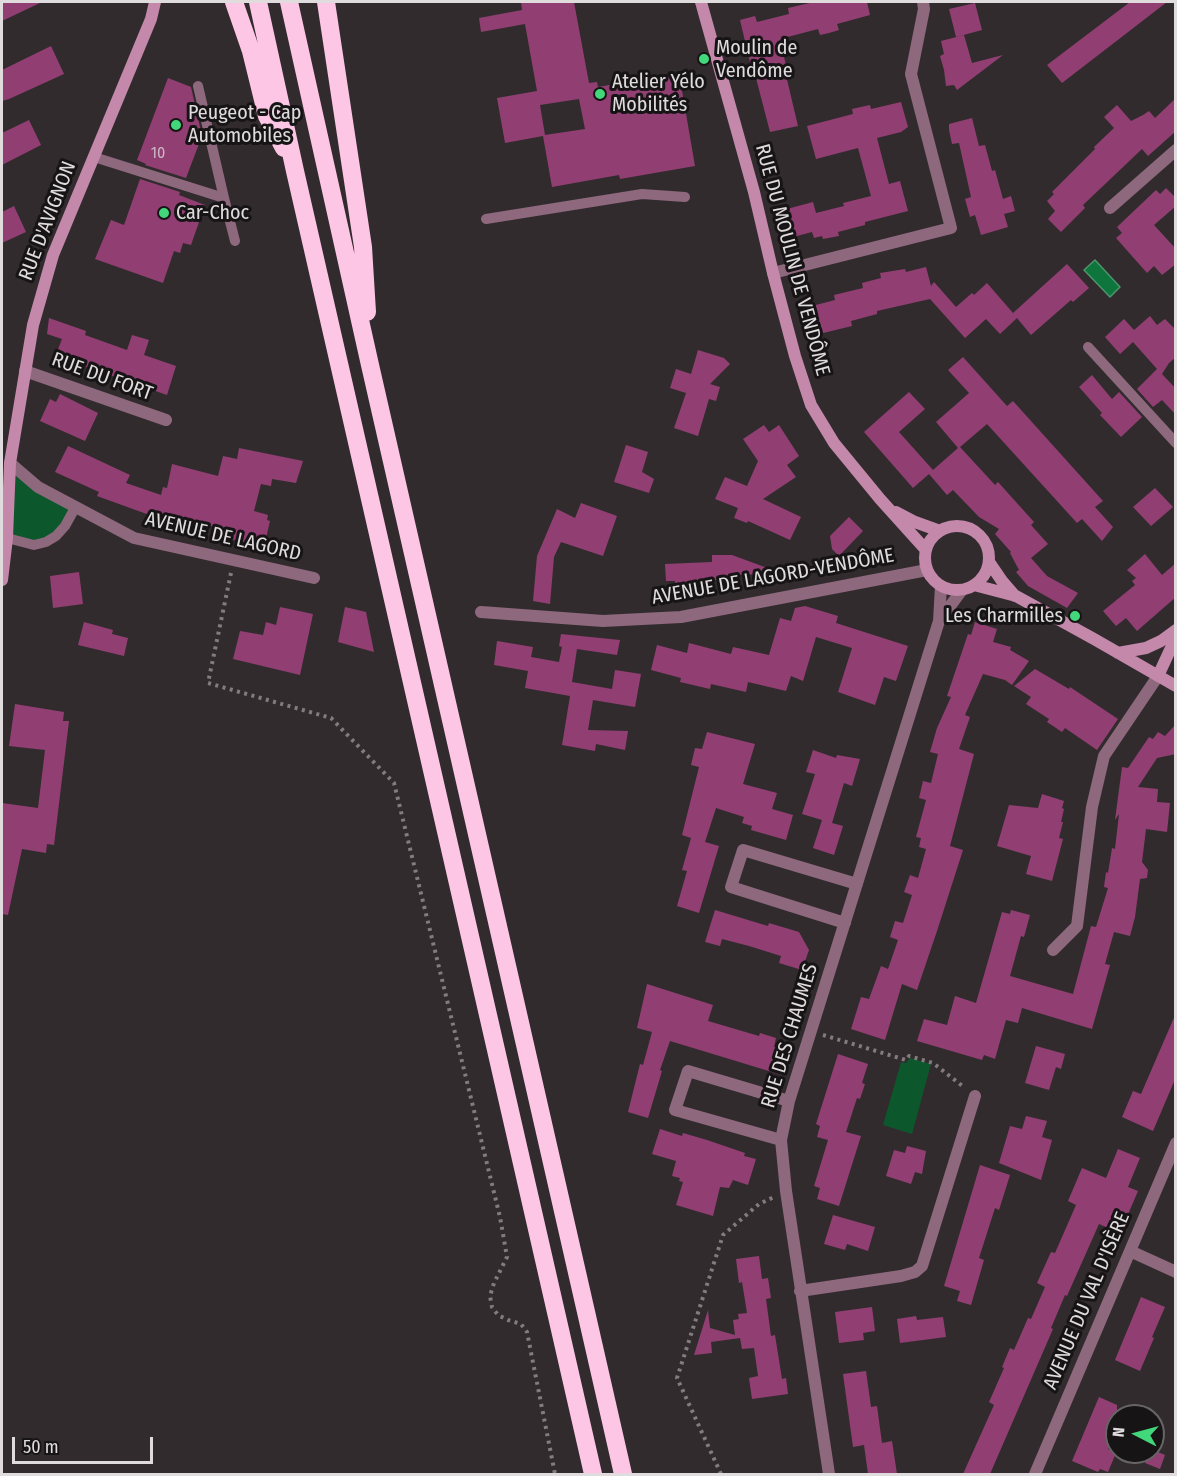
<!DOCTYPE html>
<meta charset="utf-8">
<style>
body{margin:0}
#map{position:relative;width:1177px;height:1476px;overflow:hidden;background:#322b2e;font-family:"Fira Sans Condensed",sans-serif}
canvas{display:block}
.frame{position:absolute;inset:0;border:3px solid #e0dcde;pointer-events:none}
.north{position:absolute;left:1105px;top:1404px;width:60px;height:60px;box-sizing:border-box;background:#171416;border:2px solid #676466;border-radius:50%;rotate:276deg;font-size:16px;font-weight:700;line-height:24px;text-align:center;color:#e0dcde}
.north::after{content:'';display:block;margin:auto;width:21px;height:27px;background:#43d77b;clip-path:polygon(50% 0,100% 100%,50% 72%,0 100%)}
.scale{position:absolute;left:12px;top:1437px;width:141px;height:27px;box-sizing:border-box;border:3px solid #e0dcde;border-top:0;padding-left:8px;font-size:18px;line-height:21px;white-space:nowrap;color:#e0dcde;-webkit-text-stroke:4px #171416;paint-order:stroke}
</style>
<div id="map">
<canvas width="1177" height="1476"></canvas>
<div class="frame"></div>
<div class="north">N</div>
<div class="scale">50 m</div>
</div>
<script>
const c = document.querySelector('canvas').getContext('2d');
c.lineJoin = 'round';
function fillPath(path, color) { c.fillStyle = color; c.fill(path, 'evenodd'); }
const shape = rows => new Path2D(rows.map(r => 'M' + r).join(''));
function trace(path, color, width, dash) { c.strokeStyle = color; c.lineWidth = width; c.lineCap = dash ? 'butt' : 'round'; c.setLineDash(dash || []); c.stroke(path); }
function drawText(font, color, halo, rows, align = 'center') {
  c.font = font + ' "Fira Sans Condensed",sans-serif'; c.lineWidth = 6; c.setLineDash([]); c.textBaseline = 'middle'; c.strokeStyle = halo; c.fillStyle = color; for (const [text, x, y, turn = 0] of rows) {
    c.save(); c.translate(x, y); c.rotate((+turn || 0) * Math.PI / 180); c.textAlign = isNaN(turn) ? turn : align; if (halo) c.strokeText(text, 0, 0); c.fillText(text, 0, 0); c.restore();
  }
}
fillPath(shape([
 [10,463,75,508,46,542,7,538],
 [910,1058,931,1064,912,1134,883,1125,901,1062,906,1063]
]), '#0d572c');
const water = shape([
 [1095,260,1120,287,1110,297,1084,270,1095,260]
]);
fillPath(water, '#0e763c');
trace(water, '#4d956d', 1.5);
fillPath(shape([
 [2,2,42,2,2,21],
 [521,2,574,2,589,83,597,82,598,87,679,73,695,166,620,179,619,175,552,187,543,136,505,143,497,98,537,91,525,24,481,32,479,18,522,10],
 [579,99,585,129,545,135,540,105],
 [814,2,867,2,870,15,837,24,839,30,829,33,820,35,818,29,780,39,787,70,785,71,798,126,770,132,756,78,754,79,740,20,755,16,757,22,789,14,788,8],
 [1130,2,1167,2,1062,83,1047,65],
 [975,3,982,30,956,37,949,9],
 [964,35,972,63,1003,55,957,90,954,85,946,86,944,70,940,56,944,54,941,41],
 [51,46,64,74,9,99,2,101,2,70],
 [168,78,191,87,202,136,186,178,145,165,146,164,137,160],
 [1176,98,1176,131,1148,156,1142,149,1083,205,1085,208,1061,232,1048,219,1055,211,1047,201,1054,194,1052,192,1095,149,1094,147,1114,128,1104,117,1117,105,1131,121,1143,115,1149,111,1155,118],
 [901,102,908,127,901,132,877,138,889,184,900,181,908,211,865,222,865,225,838,232,839,236,823,239,822,236,814,238,812,232,793,237,787,209,813,202,816,213,844,206,843,203,871,196,858,148,816,159,807,126,853,114,852,109,870,105,871,109],
 [972,118,979,146,985,145,992,171,995,170,1003,199,1011,196,1015,211,1004,214,1008,227,981,235,975,215,970,217,965,199,971,197,959,143,952,144,949,130,949,124],
 [29,120,41,145,2,165,2,133],
 [140,179,180,192,179,195,205,205,191,245,183,243,180,253,174,251,163,283,95,259,111,220,124,225],
 [1166,188,1176,198,1176,206,1154,225,1176,249,1176,264,1162,275,1154,266,1147,273,1116,238,1122,233,1117,227,1156,190,1160,194],
 [14,206,26,232,2,243,2,212],
 [1067,264,1089,288,1073,302,1071,300,1031,335,1017,318,1000,334,986,319,965,338,930,299,877,311,877,314,851,321,852,326,819,334,812,306,835,300,834,295,863,288,862,283,881,278,880,273,905,269,906,272,926,267,931,286,934,282,956,307,972,293,974,295,987,283,1013,313],
 [1150,316,1157,325,1165,319,1176,330,1176,357,1169,363,1162,374,1176,389,1176,415,1162,400,1153,407,1137,389,1157,369,1133,342,1120,354,1105,337,1124,319,1134,330],
 [49,318,86,331,85,335,127,350,132,335,149,340,144,355,176,366,167,395,86,367,87,364,57,352,62,339,47,334],
 [698,350,724,358,730,364,710,384,720,387,716,401,709,399,698,436,674,428,686,393,670,388,676,369,691,374],
 [963,357,1007,406,1013,401,1103,501,1095,507,1113,527,1102,541,1082,519,1077,523,987,424,960,447,995,485,998,482,1034,522,1031,525,1048,544,1031,558,1047,576,1078,593,1067,608,1028,586,1016,572,1019,570,1010,553,1011,552,995,534,999,529,979,517,953,490,947,495,929,474,913,488,864,432,909,392,925,409,899,432,933,470,958,448,936,422,969,393,948,370],
 [1092,375,1112,399,1119,392,1142,417,1121,437,1100,415,1102,413,1079,387],
 [60,394,98,413,85,441,40,421,50,399,56,402],
 [764,425,769,432,779,425,799,456,787,465,796,477,763,499,801,517,790,540,748,521,747,523,734,518,738,508,715,499,725,477,747,486,758,461,743,439],
 [626,445,648,452,642,472,654,479,649,493,614,482],
 [68,446,130,475,126,483,161,495,163,487,167,488,172,464,218,476,223,456,237,459,239,448,303,461,296,483,272,479,271,486,261,484,254,511,268,515,267,520,270,521,264,547,213,535,214,527,167,516,166,521,97,496,99,492,55,472],
 [1155,488,1173,507,1151,526,1133,507],
 [581,503,617,516,603,556,561,542,554,557,550,604,533,601,537,556,557,509,575,518],
 [849,517,863,531,839,556,832,549,830,536],
 [1145,554,1162,575,1176,563,1176,597,1137,631,1126,618,1116,626,1103,611,1135,585,1132,581,1136,578,1127,570],
 [712,555,732,555,781,573,738,575,738,579,702,581,702,586,675,587,675,581,666,581,665,564,712,562],
 [79,572,83,604,53,608,50,576],
 [805,606,838,616,836,623,908,646,896,681,884,677,875,705,838,692,852,648,816,637,803,681,791,676,786,691,748,682,746,692,711,684,710,689,680,682,681,678,651,670,657,645,687,653,689,643,731,654,733,647,769,655,780,618,791,621,795,608],
 [280,607,313,614,300,675,233,659,240,631,263,635,266,622,276,625],
 [345,607,366,612,374,652,338,642],
 [84,622,113,630,112,634,128,638,124,656,78,645],
 [975,622,997,629,993,642,1011,647,1010,650,1029,661,1012,685,1005,680,983,674,965,715,970,717,959,749,974,754,950,846,963,850,937,931,917,990,902,984,885,1040,851,1029,861,997,869,999,881,966,888,969,898,940,890,937,895,921,903,923,912,895,904,892,910,875,918,878,926,849,919,847,921,838,916,837,926,800,919,798,923,781,931,783,938,754,930,752,937,728,951,697,947,696,968,634,971,635],
 [561,634,620,640,617,655,577,649,572,682,612,689,615,670,641,674,635,707,593,700,588,730,628,731,625,750,596,744,595,751,562,745,570,696,525,688,528,671,494,665,497,641,533,647,531,657,559,662,562,647,559,646],
 [1035,669,1069,689,1070,687,1118,719,1097,750,1065,728,1062,732,1047,722,1049,719,1026,704,1031,697,1014,686],
 [15,704,64,712,63,721,69,721,54,845,47,844,46,853,22,849,8,915,2,914,2,803,38,808,45,750,9,746],
 [1176,724,1176,754,1157,758,1138,787,1158,789,1157,802,1170,803,1167,832,1146,829,1142,862,1148,870,1147,878,1140,879,1135,917,1130,936,1114,932,1105,964,1110,965,1092,1029,1022,1008,1018,1023,1006,1020,995,1059,984,1055,982,1060,917,1041,924,1019,947,1025,955,996,976,1003,1002,912,1010,914,1011,910,1030,915,1024,937,1021,936,1010,976,1073,994,1091,926,1096,927,1108,888,1104,887,1106,872,1108,873,1112,848,1115,849,1119,814,1115,820,1122,767,1128,768,1149,737,1153,739,1158,732,1165,736],
 [707,732,755,744,743,784,777,793,772,809,793,815,786,840,751,830,752,826,742,823,744,817,716,808,705,842,719,846,699,913,677,906,687,871,682,870,691,838,682,835,699,767,691,765,695,748,702,749],
 [813,750,836,758,837,755,860,759,852,786,844,783,832,823,843,826,834,855,813,848,822,820,802,814,815,774,806,772],
 [1042,794,1064,801,1062,808,1064,809,1061,822,1063,822,1059,838,1063,839,1052,881,1026,874,1031,856,997,846,1009,805,1038,808],
 [715,910,768,926,769,923,799,932,809,950,802,970,779,963,781,956,749,946,722,939,720,946,705,942],
 [647,984,713,1005,708,1021,759,1036,760,1033,776,1038,774,1047,789,1051,782,1075,670,1041,660,1070,662,1071,648,1118,628,1112,640,1064,643,1065,652,1032,637,1028],
 [1176,1013,1176,1077,1153,1131,1122,1117,1133,1091,1141,1094],
 [1036,1046,1065,1054,1061,1069,1056,1067,1049,1090,1025,1083],
 [838,1054,868,1064,862,1083,865,1084,860,1099,857,1098,846,1132,861,1136,839,1206,817,1199,820,1188,814,1186,828,1140,817,1137,820,1126,816,1124],
 [1026,1116,1047,1121,1042,1137,1052,1140,1041,1180,999,1163,1010,1126,1022,1129],
 [660,1129,682,1136,683,1133,707,1140,745,1153,744,1156,756,1159,748,1185,733,1180,729,1188,720,1187,713,1216,676,1205,683,1182,679,1181,680,1178,672,1176,676,1161,652,1154],
 [907,1146,926,1151,922,1174,915,1172,911,1184,886,1176,894,1150,905,1153],
 [1118,1149,1140,1158,1128,1187,1138,1191,1120,1233,1099,1224,1067,1296,1065,1295,1051,1328,1053,1329,990,1474,963,1474,994,1405,989,1402,1004,1368,1002,1367,1010,1348,1014,1350,1028,1318,1031,1319,1045,1287,1037,1283,1051,1252,1055,1253,1076,1205,1068,1201,1082,1168,1106,1178],
 [980,1165,1010,1175,999,1210,995,1208,979,1258,984,1260,971,1305,957,1301,960,1291,944,1286],
 [833,1215,875,1227,868,1251,847,1244,845,1250,824,1244],
 [759,1256,762,1279,768,1278,771,1298,766,1299,771,1336,775,1335,782,1379,786,1378,788,1394,752,1399,749,1378,758,1376,754,1348,742,1349,740,1338,711,1342,712,1353,694,1355,708,1310,710,1328,735,1335,733,1320,739,1319,738,1314,747,1313,742,1282,739,1283,736,1259],
 [1141,1297,1165,1307,1152,1337,1154,1338,1140,1371,1115,1360],
 [872,1307,875,1331,863,1333,864,1340,839,1343,835,1312],
 [916,1316,917,1320,943,1317,946,1337,900,1343,897,1319],
 [866,1371,871,1407,877,1406,882,1443,892,1441,897,1474,868,1474,864,1445,853,1447,843,1374],
 [1099,1397,1117,1405,1117,1428,1108,1449,1116,1453,1108,1472,1100,1469,1098,1472,1072,1461],
 [1153,1450,1165,1455,1160,1469,1145,1463,1149,1452,1153,1452]
]), '#913f72');
trace(shape([
 [231,573,208,683,331,718,394,783,500,1217,507,1257,494,1283,490,1296,492,1307,498,1315,508,1320,521,1324,527,1332,555,1474],
 [823,1035,906,1060,909,1056,933,1063,965,1088],
 [721,1474,677,1378,723,1235,759,1204,774,1197]
]), '#827c7f', 4, [3, 4.5]);
trace(shape([
 [94,157,224,198,198,86],
 [224,198,235,241],
 [486,219,642,194,685,197],
 [1088,347,1176,443],
 [7,538,34,545,46,542,56,536,65,526,75,508]
]), '#8e687d', 10);
trace(shape([
 [1110,208,1176,150],
 [773,273,951,228,911,74,924,9,923,2],
 [25,371,166,420],
 [10,463,38,487,134,538,314,578],
 [481,612,603,621,681,617,927,570],
 [939,621,962,590],
 [845,923,731,887,743,850,857,884],
 [1053,950,1077,926,1092,807,1104,756,1158,676],
 [781,1140,675,1110,688,1071,789,1101],
 [1130,1251,1176,1272],
 [800,1291,901,1276,915,1272,922,1266,975,1096],
 [829,1474,786,1191,781,1140,789,1101,939,621,941,586],
 [1035,1474,1176,1143]
]), '#8e687d', 12);
trace(shape([
 [701,2,754,192,773,273,795,356,811,405,834,443,880,499,926,550],
 [896,512,915,522,940,531],
 '925 558a32 32 0 1 1 64 0a32 32 0 1 1-64 0Z',
 [989,562,1002,581,1015,596],
 [2,580,7,538,10,463,33,325,53,255,151,19,155,2],
 [974,585,1016,596,1094,639,1176,686],
 [1118,653,1146,648,1161,641,1176,630],
 [1158,676,1176,637]
]), '#c488aa', 12);
trace(shape([
 [234,2,251,51,267,116,284,148],
 [258,2,295,171,593,1474],
 [289,2,370,365,623,1474],
 [326,2,363,247,367,312]
]), '#fec6e5', 18);
for (const [x, y, r, color] of [
 [704,59,6,"#43d77b"],
 [600,94,6,"#43d77b"],
 [176,125,6,"#43d77b"],
 [164,213,6,"#43d77b"],
 [1075,616,6,"#43d77b"]
]) { const dot = new Path2D(); dot.arc(x, y, r, 0, 2 * Math.PI); c.fillStyle = color; c.fill(dot); trace(dot, '#171416', 2); }
drawText('16px', '#ccb5c3', null, [
 ["10",158,154]
]);
drawText('20px', '#e0dcde', '#171416', [
 ["Moulin de",716,48],
 ["Vendôme",716,71],
 ["Atelier Yélo",612,82],
 ["Mobilités",612,105],
 ["Peugeot - Cap",188,113],
 ["Automobiles",188,136],
 ["Car-Choc",176,213],
 ["Les Charmilles",1063,616,"right"]
], 'left');
drawText('20px', '#e0dcde', '#171416', [
 ["RUE D'AVIGNON",48,221,-69],
 ["RUE DU MOULIN DE VENDÔME",792,260,75],
 ["RUE DU FORT",102,377,20],
 ["AVENUE DE LAGORD",223,537,13],
 ["AVENUE DE LAGORD-VENDÔME",773,577,-10],
 ["RUE DES CHAUMES",790,1036,-73],
 ["AVENUE DU VAL D'ISÈRE",1087,1301,-67]
]);
</script>
